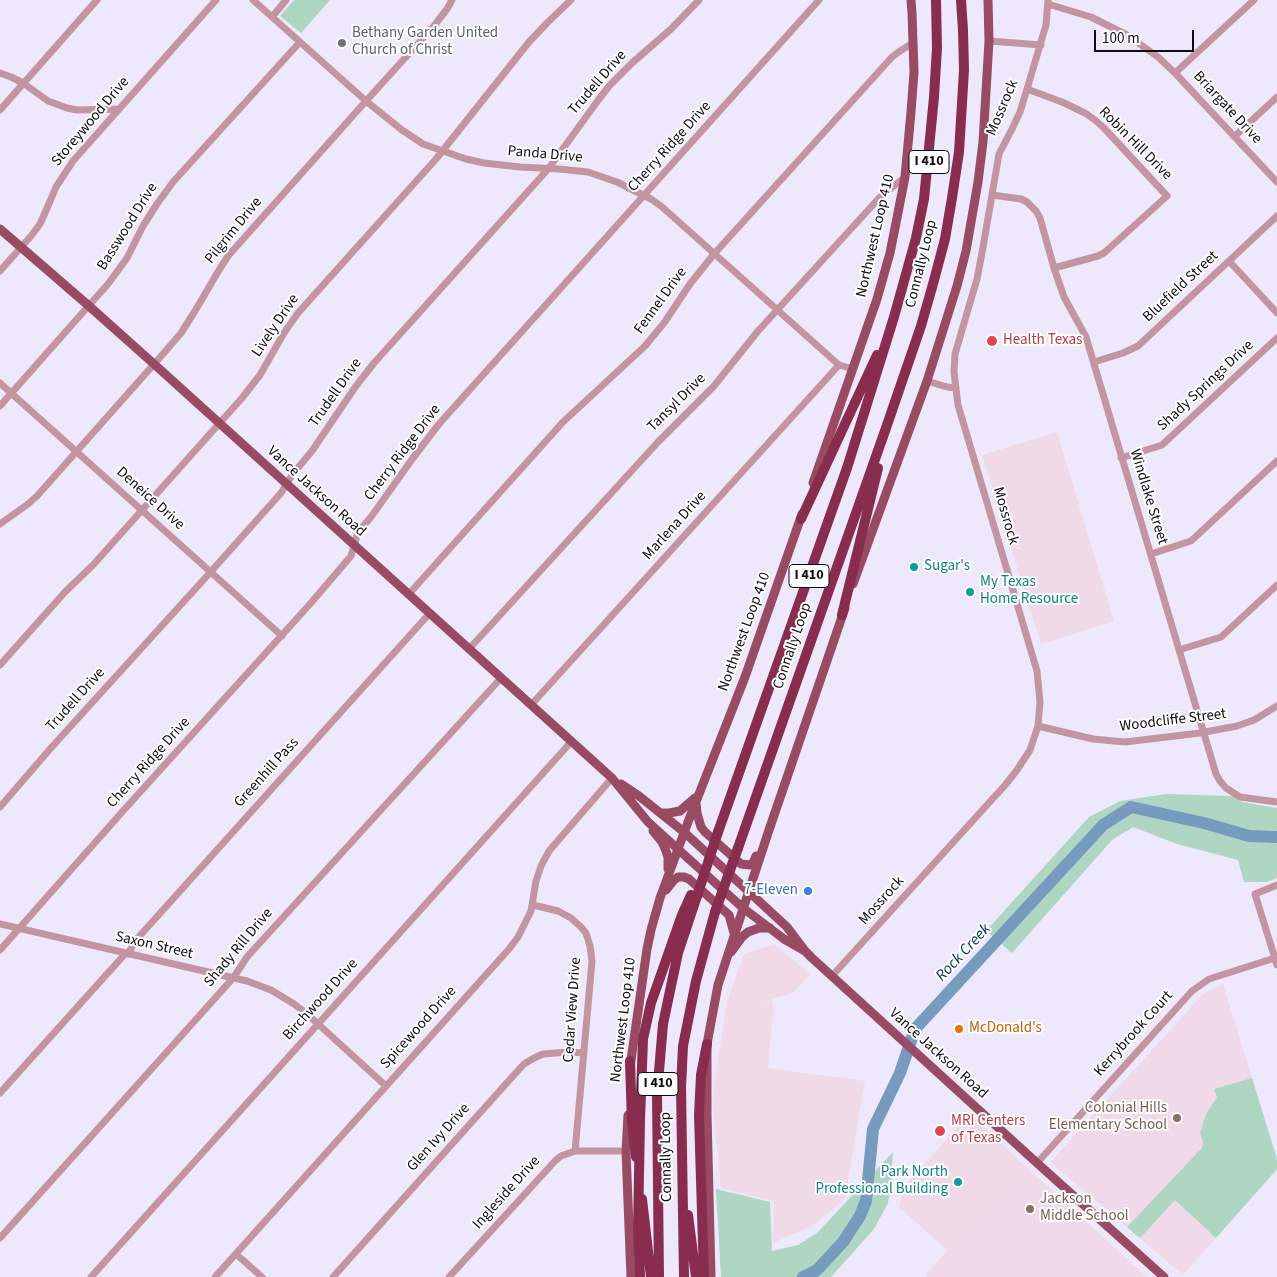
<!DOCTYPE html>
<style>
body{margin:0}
#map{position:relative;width:1277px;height:1277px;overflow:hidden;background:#eee8fc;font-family:"Source Sans 3",sans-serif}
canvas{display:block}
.scale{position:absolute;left:1094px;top:30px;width:100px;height:22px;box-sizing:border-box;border:2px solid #0d0b11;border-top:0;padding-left:6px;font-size:15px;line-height:18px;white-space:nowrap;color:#0d0b11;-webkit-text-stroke:4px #fff;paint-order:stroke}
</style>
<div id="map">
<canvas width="1277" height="1277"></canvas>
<div class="scale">100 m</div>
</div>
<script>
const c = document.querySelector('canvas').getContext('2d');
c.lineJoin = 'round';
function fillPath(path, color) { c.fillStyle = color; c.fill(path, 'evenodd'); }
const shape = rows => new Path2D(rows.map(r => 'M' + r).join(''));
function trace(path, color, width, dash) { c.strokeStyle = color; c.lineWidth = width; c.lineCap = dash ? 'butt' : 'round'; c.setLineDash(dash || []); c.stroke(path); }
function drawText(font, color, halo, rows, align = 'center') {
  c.font = font + ' "Source Sans 3",sans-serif'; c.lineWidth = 4; c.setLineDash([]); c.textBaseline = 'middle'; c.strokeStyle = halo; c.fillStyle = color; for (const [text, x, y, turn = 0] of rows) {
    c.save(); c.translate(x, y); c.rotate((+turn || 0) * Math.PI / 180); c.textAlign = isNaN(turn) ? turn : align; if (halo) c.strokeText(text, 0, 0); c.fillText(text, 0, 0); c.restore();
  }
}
fillPath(shape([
 [1057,432,1114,621,1041,644,982,455],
 [774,944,810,974,793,993,761,1002,772,1000,774,1010,772,1021,768,1068,865,1081,845,1198,814,1225,773,1243,774,1201,721,1188,713,1105,714,1086,727,1001,744,954],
 [970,1113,1026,1167,948,1251,899,1207,904,1187]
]), '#f0dae7');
fillPath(shape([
 [1223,984,1277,1159,1277,1169,1183,1275,1050,1162,1203,994],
 [1026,1167,1147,1277,927,1277,925,1275]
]), '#f0dae9');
fillPath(shape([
 [294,0,330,0,301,33,280,16],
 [1166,794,1232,796,1242,802,1277,808,1277,878,1267,882,1244,882,1238,860,1177,844,1133,827,1112,840,1012,953,986,931,1089,817,1120,801],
 [1252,1078,1277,1159,1277,1169,1216,1238,1175,1200,1140,1238,1127,1227,1202,1148,1203,1142,1200,1133,1206,1114,1217,1097,1214,1089],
 [893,1152,890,1191,888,1203,874,1229,831,1277,721,1277,716,1189,770,1202,772,1251,798,1245,817,1233]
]), '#aed6c2');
trace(shape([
 [803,1277,817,1270,843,1242,860,1216,866,1201,873,1129,900,1073,915,1029,1103,825,1131,807,1204,823,1249,836,1277,837]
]), '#769bbf', 12);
trace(shape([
 [253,0,366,101,402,130,423,144,466,159,484,163,520,167,559,169,588,172,617,182,651,199,661,206,839,365,853,369],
 [1048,4,1091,17,1127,35,1158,57,1175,73,1277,182],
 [272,17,286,0],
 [989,41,1041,45],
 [0,73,11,77,23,83,48,101,67,108,77,110,119,109],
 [1175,73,1254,0],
 [1027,89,1062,102,1085,113,1095,120,1104,128,1167,196,1104,253,1098,256,1054,268],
 [0,110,97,0],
 [1235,136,1277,97],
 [992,195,1021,199,1027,202,1036,211,1040,218,1054,268,1064,297,1086,337,1216,774,1220,781,1226,788,1240,797,1277,802],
 [1229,261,1277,313],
 [0,271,31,236,40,224,48,206,56,187,73,161,216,0],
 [1094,362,1123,353,1138,346,1277,216],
 [927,381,947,387,956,388],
 [0,383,282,636],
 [0,406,108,284,127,258,143,226,157,204,173,182,300,42],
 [1121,458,1162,445,1277,338],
 [0,524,28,504,37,496,163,354,181,333,195,311,219,270,228,256,366,101,434,26,447,9,452,0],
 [1151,554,1191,541,1277,461],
 [408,595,563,422,645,346,664,323,690,284,714,254,892,57,900,51,913,43],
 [469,649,658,442,714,386,758,331,880,197,905,177],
 [1179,650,1221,637,1277,585],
 [0,665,65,592,93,565,242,398,260,375,284,333,298,313,436,159,529,42,547,23,571,0],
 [531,705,839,365],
 [1038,726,1093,739,1125,742,1200,733,1237,726,1254,720,1277,706],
 [0,807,50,749,207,576,281,493,292,475,312,451,356,386,374,363,549,168,599,99,610,85,632,63,671,29,699,0],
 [1277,885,1255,894,1277,965],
 [533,905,558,911,571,918,581,927,586,933,590,946,592,961,575,1151],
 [0,924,247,981,271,990,294,1004,306,1013,386,1086],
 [0,950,123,811,310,604,351,556,358,532,371,517,413,458,439,424,819,0],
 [128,954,136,940,429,614],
 [832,976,1006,784,1017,770,1030,750,1038,726,1040,702,1037,671,958,405,954,372,955,354,977,279,982,253,999,154,1012,129,1020,112,1027,89,1043,35,1046,25,1048,0],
 [0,1093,125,954],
 [1037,1163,1192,991,1209,979,1275,958],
 [0,1238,234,977,247,957,501,678],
 [236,1254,262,1277],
 [91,1277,571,742],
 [215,1277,509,949,518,937,531,911,536,881,541,866,549,851,612,778],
 [333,1277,513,1076,524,1064,534,1058,543,1054,569,1052,584,1053],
 [449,1277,555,1161,561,1156,575,1151,626,1151]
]), '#c395a1', 7);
trace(shape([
 [0,229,89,306,154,364,612,778,648,822,743,908,784,939,805,951],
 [813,483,877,299,890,253,896,223,905,177,911,112,914,72,912,13,911,0],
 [853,584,927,381,957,286,966,251,978,182,983,142,989,41,988,0],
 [621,784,639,796,684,832,787,927,805,951,812,958,1037,1163,1164,1277],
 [696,803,697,813,701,827,705,832,741,864,750,865,753,863,756,856],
 [661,813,669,813,680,811,695,798],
 [653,831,662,842,666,851,668,857,668,869],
 [666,890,674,880,678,877,684,877,689,879,729,915,734,933],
 [731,952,742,937,748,932,759,928,770,928],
 [630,1067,647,949,651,930,660,898,688,822,745,677,802,514],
 [628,1115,626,1151,631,1277],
 [711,1277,707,1114,707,1044,718,985,769,830,845,608]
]), '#994b63', 9);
trace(shape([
 [801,519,877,355],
 [842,615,878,468],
 [718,832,847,468,894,317,916,238,924,199,934,97,937,48,936,0],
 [738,848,886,428,921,326,933,284,945,239,952,198,959,152,964,70,963,30,961,0],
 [630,1061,632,1123,636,1157],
 [640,1120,643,1039,651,1003,682,915,691,895],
 [642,1199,651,1277],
 [688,1215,696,1277],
 [638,1229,640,1277],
 [659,1277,657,1095,663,1024,678,953,697,896],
 [684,1277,681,1087,683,1046,696,981,715,912],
 [704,1277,699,1115,701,1075,707,1044]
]), '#882d4e', 10);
trace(shape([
 [697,896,718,832],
 [715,912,738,848],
 [638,1229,640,1120]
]), '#882d4e', 10);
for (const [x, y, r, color] of [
 [342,43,5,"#6b7280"],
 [992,341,6,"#e0444e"],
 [914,567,5,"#0f9aa8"],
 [970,592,5,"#0f9aa8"],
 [808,891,5,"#3f7fe0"],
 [959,1029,5,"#e8710a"],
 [1177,1118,5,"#8d6e63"],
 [940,1131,6,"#e0444e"],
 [958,1182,5,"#0f9aa8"],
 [1030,1209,5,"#8d6e63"]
]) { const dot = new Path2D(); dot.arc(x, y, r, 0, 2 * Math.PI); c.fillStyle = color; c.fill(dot); trace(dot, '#fff', 2); }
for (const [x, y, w] of [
 [929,162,40],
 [809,576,40],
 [658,1084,40]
]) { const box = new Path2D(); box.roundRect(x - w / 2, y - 11.5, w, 23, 4); c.fillStyle = '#fff'; c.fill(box); trace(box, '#0d0b11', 1); }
drawText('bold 14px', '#0d0b11', null, [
 ["I 410",929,162],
 ["I 410",809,576],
 ["I 410",658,1084]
]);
drawText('15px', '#5b616d', '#fff', [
 ["Bethany Garden United",352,34],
 ["Church of Christ",352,51]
], 'left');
drawText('15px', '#0d0b11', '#fff', [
 ["Trudell Drive",598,83,-49],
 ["Mossrock",1003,108,-67],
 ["Briargate Drive",1227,108,47],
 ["Storeywood Drive",91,122,-50],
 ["Robin Hill Drive",1135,144,45],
 ["Cherry Ridge Drive",670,147,-48],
 ["Panda Drive",545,155,5],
 ["Basswood Drive",128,227,-58],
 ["Pilgrim Drive",234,231,-51],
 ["Northwest Loop 410",876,236,-77],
 ["Connally Loop",922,264,-76],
 ["Bluefield Street",1181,287,-43],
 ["Fennel Drive",661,301,-54],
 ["Lively Drive",276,326,-56],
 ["Shady Springs Drive",1206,386,-43],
 ["Trudell Drive",336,393,-55],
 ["Tansyl Drive",677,403,-45],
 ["Cherry Ridge Drive",403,453,-53],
 ["Vance Jackson Road",316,492,42],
 ["Windlake Street",1148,497,73],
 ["Deneice Drive",150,499,42],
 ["Mossrock",1005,516,74],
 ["Marlena Drive",675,526,-48],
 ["Northwest Loop 410",745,632,-70],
 ["Connally Loop",793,646,-71],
 ["Trudell Drive",76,700,-48],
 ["Woodcliffe Street",1173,721,-7],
 ["Cherry Ridge Drive",149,763,-48],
 ["Greenhill Pass",267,773,-48],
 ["Mossrock",882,901,-48],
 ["Saxon Street",154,946,13],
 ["Shady Rill Drive",239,948,-50],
 ["Birchwood Drive",321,1000,-48],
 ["Cedar View Drive",573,1010,-86],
 ["Northwest Loop 410",624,1020,-83],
 ["Spicewood Drive",419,1028,-48],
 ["Kerrybrook Court",1134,1034,-48],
 ["Vance Jackson Road",938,1054,42],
 ["Glen Ivy Drive",439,1138,-48],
 ["Connally Loop",667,1157,-91],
 ["Ingleside Drive",507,1193,-48]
]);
drawText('15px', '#be3a42', '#fff', [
 ["Health Texas",1003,341],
 ["MRI Centers",951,1122],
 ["of Texas",951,1139]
], 'left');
drawText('15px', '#0d838f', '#fff', [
 ["Sugar's",924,567],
 ["My Texas",980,583],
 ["Home Resource",980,600],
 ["Park North",948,1173,"right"],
 ["Professional Building",948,1190,"right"]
], 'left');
drawText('15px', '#366cbe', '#fff', [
 ["7-Eleven",798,891]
], 'right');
drawText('15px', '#c56008', '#fff', [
 ["McDonald's",969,1029]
], 'left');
drawText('15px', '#785e54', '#fff', [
 ["Colonial Hills",1167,1109],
 ["Elementary School",1167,1126],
 ["Jackson",1040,1200,"left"],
 ["Middle School",1040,1217,"left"]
], 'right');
drawText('italic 16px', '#032f52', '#fff', [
 ["Rock Creek",964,953,-47]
]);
</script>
